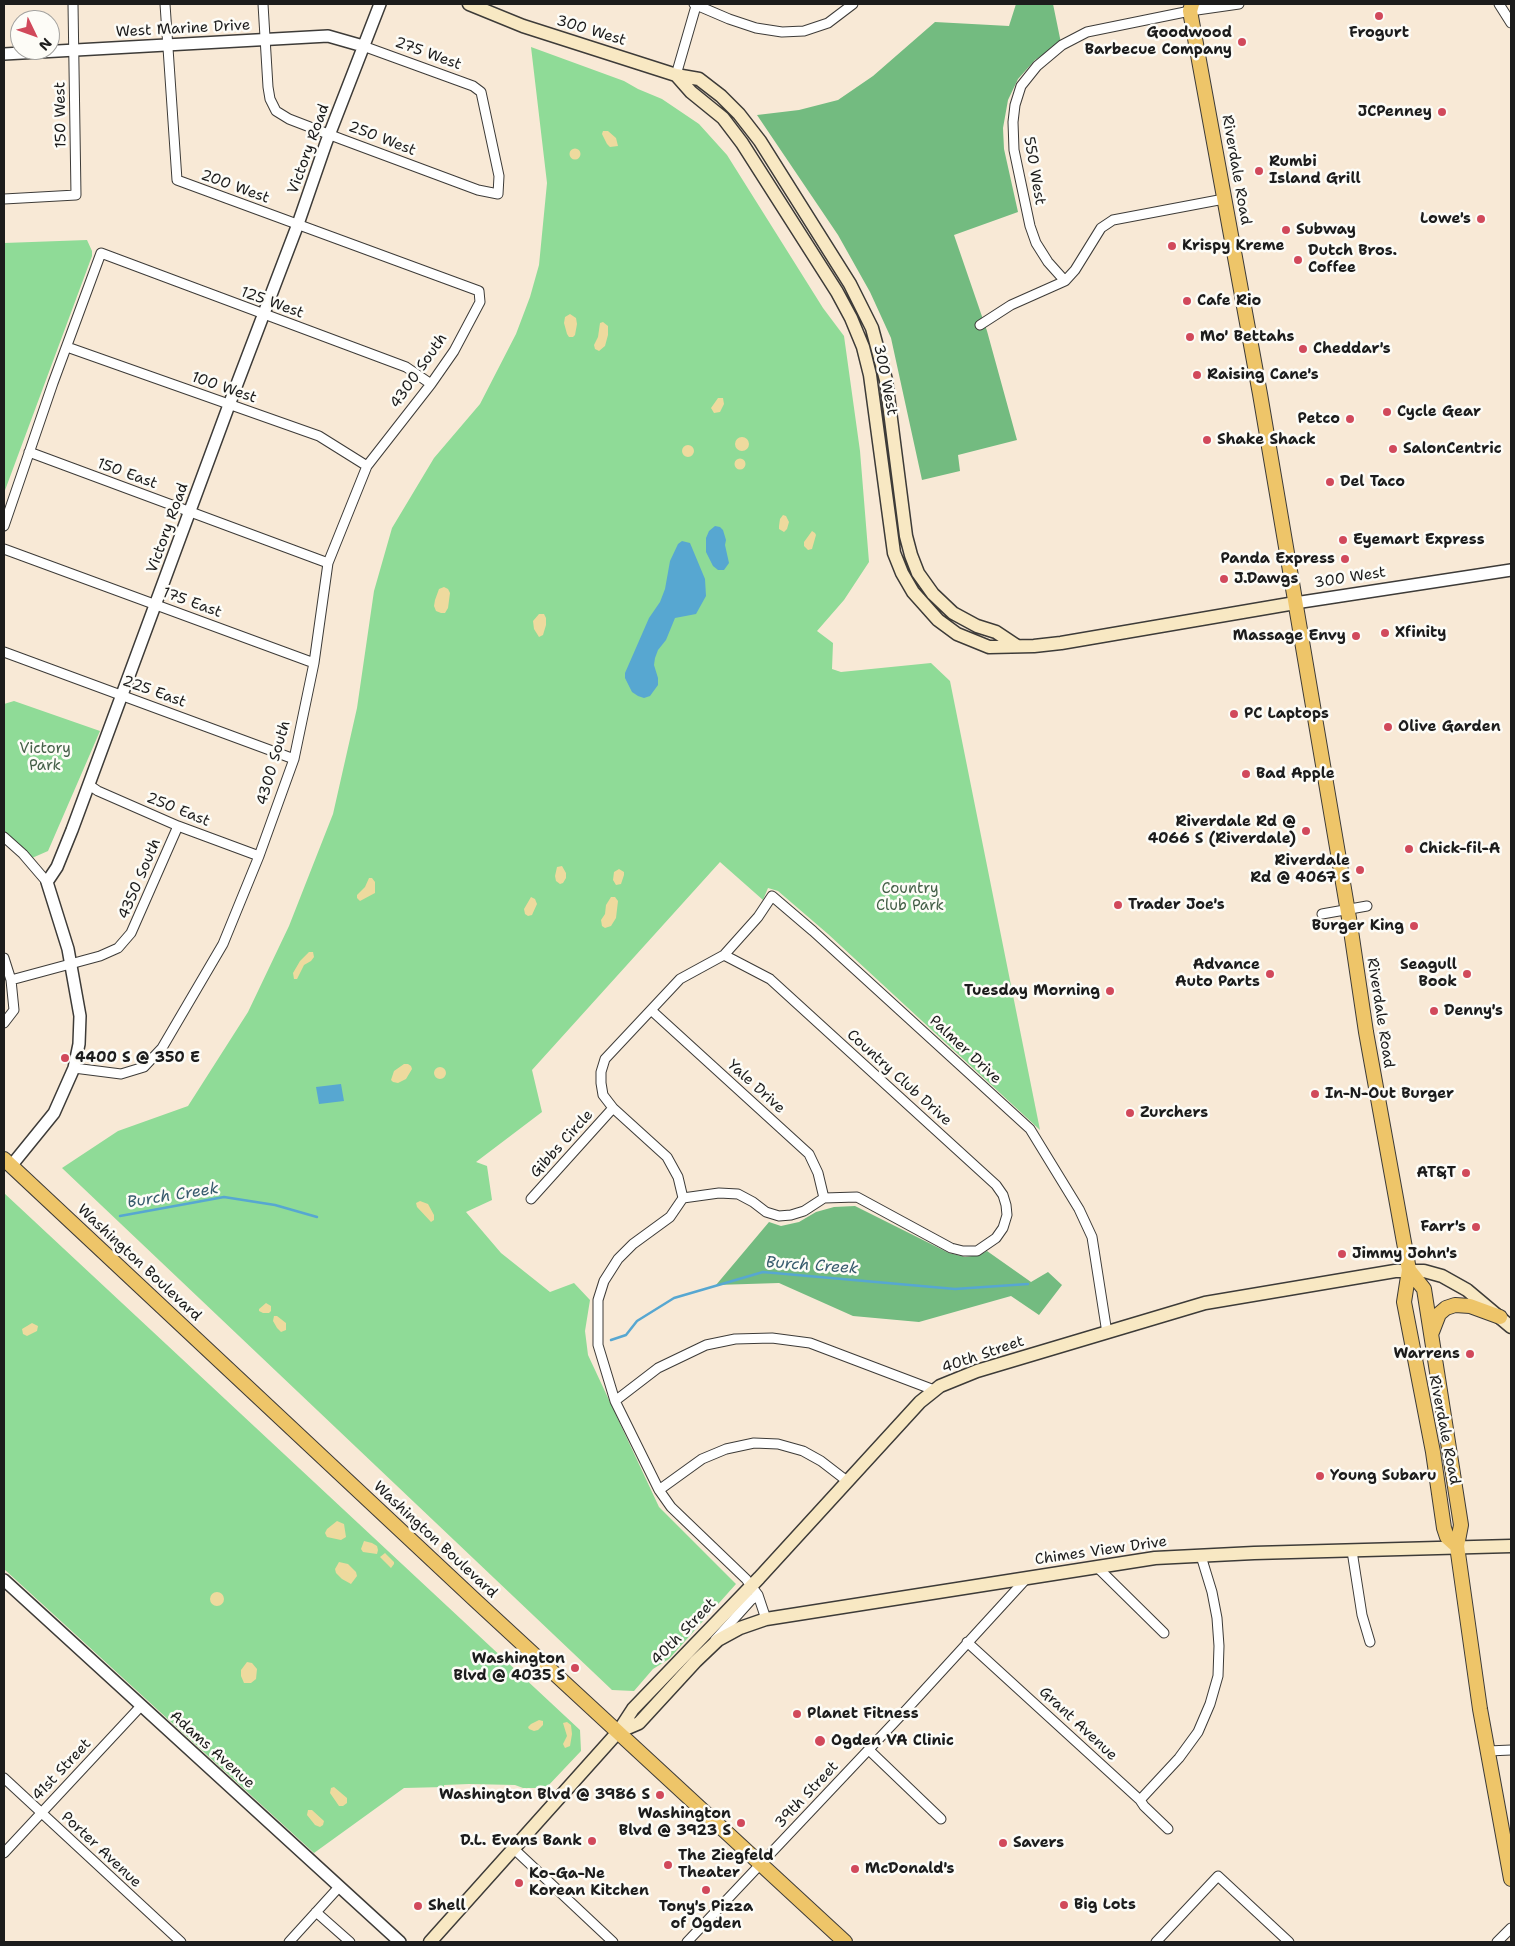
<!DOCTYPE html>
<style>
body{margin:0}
#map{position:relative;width:1515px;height:1946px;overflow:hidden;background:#f8e9d6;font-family:"Shantell Sans",sans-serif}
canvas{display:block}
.frame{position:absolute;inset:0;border:5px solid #1c1c1c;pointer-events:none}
.north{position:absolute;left:10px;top:10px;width:50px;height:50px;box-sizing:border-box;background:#fdfcf7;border:1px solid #a3a29f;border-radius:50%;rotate:132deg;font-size:14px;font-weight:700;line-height:20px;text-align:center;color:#1c1c1c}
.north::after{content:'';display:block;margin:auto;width:18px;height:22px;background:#d1495b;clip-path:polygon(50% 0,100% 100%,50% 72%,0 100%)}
</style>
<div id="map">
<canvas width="1515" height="1946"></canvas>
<div class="frame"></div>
<div class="north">N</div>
</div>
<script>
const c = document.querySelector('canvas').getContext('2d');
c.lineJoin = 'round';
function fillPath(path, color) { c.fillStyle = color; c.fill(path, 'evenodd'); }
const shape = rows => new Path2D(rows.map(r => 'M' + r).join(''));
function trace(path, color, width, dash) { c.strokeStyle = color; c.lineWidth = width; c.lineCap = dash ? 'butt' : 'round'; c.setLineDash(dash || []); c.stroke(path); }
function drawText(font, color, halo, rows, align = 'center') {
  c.font = font + ' "Shantell Sans",sans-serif'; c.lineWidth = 5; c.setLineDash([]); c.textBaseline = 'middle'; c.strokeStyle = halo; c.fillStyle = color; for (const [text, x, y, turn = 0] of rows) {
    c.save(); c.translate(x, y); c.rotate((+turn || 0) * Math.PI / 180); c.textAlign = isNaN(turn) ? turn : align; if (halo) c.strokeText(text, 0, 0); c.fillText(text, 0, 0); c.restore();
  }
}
fillPath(shape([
 [531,47,624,81,638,89,662,99,699,124,727,155,823,308,844,336,860,451,869,562,844,600,817,631,833,643,832,669,841,672,931,663,950,681,1040,1130,828,934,778,891,768,888,763,900,720,862,532,1070,542,1112,476,1162,487,1166,492,1200,466,1212,501,1253,550,1292,574,1283,590,1300,585,1331,588,1355,659,1507,736,1584,669,1659,653,1669,634,1691,612,1690,62,1168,118,1131,188,1106,248,1012,289,926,333,814,357,708,374,591,392,528,434,458,480,404,516,334,530,297,539,265,547,183],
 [87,240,92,251,92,256,4,493,4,243],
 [14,701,100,731,48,851,32,858,4,831,4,704],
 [4,1193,580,1730,581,1751,546,1788,523,1788,515,1785,469,1784,444,1785,444,1787,404,1788,314,1853,4,1569]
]), '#8fdb97');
fillPath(shape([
 [1016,4,1053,4,1061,43,1035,60,1018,79,1008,100,1003,128,1004,149,1018,212,954,235,987,331,1017,440,958,455,960,471,922,480,891,338,870,292,838,235,757,115,799,110,838,100,873,76,935,22,1009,26],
 [855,1206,949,1253,965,1257,979,1255,987,1251,1031,1282,1048,1272,1062,1285,1039,1315,1011,1296,919,1322,853,1316,779,1283,716,1285,769,1222,781,1226,799,1222,816,1212,834,1207]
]), '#73bb80');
fillPath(shape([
 [603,131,608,131,616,138,618,146,610,147,607,144,602,134],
 '569.5 154a5.5 5.5 0 1 1 11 0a5.5 5.5 0 1 1-11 0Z',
 [570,314,576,318,577,324,575,335,573,337,569,337,567,334,564,323,565,317],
 [603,322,608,326,608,335,605,346,599,351,595,349,594,345,598,337,600,323],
 [718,398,723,398,724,404,720,412,714,413,711,408],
 '735 444a7 7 0 1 1 14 0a7 7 0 1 1-14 0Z',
 '682 451a6 6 0 1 1 12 0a6 6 0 1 1-12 0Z',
 '734.5 464a5.5 5.5 0 1 1 11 0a5.5 5.5 0 1 1-11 0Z',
 [783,515,786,516,789,522,787,529,784,532,779,529,779,526,780,519],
 [812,531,815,533,816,535,812,549,808,550,804,546,804,542],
 [444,587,448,589,450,593,448,608,445,613,441,613,436,611,434,606,435,600,439,589],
 [539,614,544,614,546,618,546,625,543,635,539,637,534,629,533,621],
 [562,866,566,873,566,878,563,883,560,884,556,881,555,876,557,867],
 [619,869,624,872,624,875,621,884,616,885,613,880,614,872],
 [369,878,372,878,375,882,375,893,360,901,357,898,357,895,365,887],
 [531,897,535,899,537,904,532,915,528,916,525,914,524,909],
 [611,897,615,897,618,901,616,918,611,926,605,928,602,926,601,920,605,914,606,905],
 [309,952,313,952,314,957,311,961,304,965,297,979,294,979,293,973,300,961],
 [404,1064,408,1064,411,1066,412,1069,406,1079,398,1083,393,1082,391,1080,394,1071],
 '434 1073a6 6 0 1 1 12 0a6 6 0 1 1-12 0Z',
 [420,1201,428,1204,434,1215,434,1220,431,1222,417,1207,416,1203],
 [266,1303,271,1306,271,1311,269,1313,263,1313,259,1311,259,1309],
 [274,1316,277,1316,286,1323,286,1330,281,1332,277,1328,273,1321],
 [32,1323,38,1326,37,1331,27,1336,23,1334,22,1329],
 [337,1521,344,1524,346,1537,341,1540,327,1537,325,1533,327,1529],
 [364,1541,372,1543,377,1546,378,1550,377,1554,363,1552,361,1549],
 [385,1553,394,1562,394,1564,391,1568,380,1557],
 [339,1562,348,1564,356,1572,357,1576,351,1584,342,1579,336,1573,335,1569],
 '210 1599a7 7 0 1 1 14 0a7 7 0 1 1-14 0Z',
 [691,1616,694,1618,695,1624,685,1635,683,1636,680,1629],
 [247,1662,252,1663,257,1669,256,1679,251,1683,244,1683,241,1676,241,1670],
 [539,1720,543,1721,543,1725,538,1730,534,1731,529,1729,528,1727,531,1724],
 [567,1722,571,1725,572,1734,570,1746,565,1748,563,1744,567,1736,563,1723],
 [334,1787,347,1798,347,1803,343,1806,339,1806,330,1793,331,1788],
 [308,1810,312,1810,324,1821,323,1825,320,1827,315,1825,307,1815]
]), '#eeda9e');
fillPath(shape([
 [715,526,720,527,723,530,726,540,725,545,729,563,724,570,718,570,713,566,706,552,706,538,709,531],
 [682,541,690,543,705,579,706,596,696,614,675,618,666,640,658,650,655,658,654,665,658,678,658,685,650,696,644,698,638,696,632,692,625,678,625,673,649,618,660,602,665,589,670,561,678,544],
 [341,1084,344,1101,319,1104,316,1087]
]), '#57a7d1');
trace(shape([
 [120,1216,224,1197,275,1205,317,1217],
 [611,1340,626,1335,637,1321,674,1298,763,1272,955,1289,1028,1284]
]), '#57a7d1', 2.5);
const minor = shape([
 [263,4,268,87,270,99,276,111,289,119,341,139,478,190,498,194,499,176,481,92,473,86,363,46],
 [694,4,729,19,756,28,782,32,804,31,828,23,853,4],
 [1499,4,1511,23],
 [676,75,696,6],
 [4,199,76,195,73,4],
 [1065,281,1048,262,1036,243,1030,226,1014,150,1013,122,1015,105,1021,86,1037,66,1062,45,1087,32,1190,11,1239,4],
 [980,325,1011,305,1065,281,1075,270,1101,228,1113,220,1224,199],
 [67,347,319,436,367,466],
 [29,452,328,563],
 [4,526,53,383,101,253,406,367,431,384],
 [4,549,314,663],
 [4,652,294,759],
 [89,785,98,791,178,826,259,856],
 [4,837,23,854,47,882],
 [1322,914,1367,906],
 [4,958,11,980,14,1010,4,1023],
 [11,980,100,956,118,948,131,933,178,826],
 [651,1010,809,1154,818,1173,824,1198],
 [74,1068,121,1074,144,1067,162,1048,223,944,259,856,294,759,314,663,328,563,367,466,431,384,454,351,480,302,479,291,177,180,165,4],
 [683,1198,719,1193,738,1194,753,1202,766,1212,779,1216,791,1215,804,1211,824,1198,857,1197,951,1248,963,1251,977,1251,996,1238,1003,1228,1007,1215,1006,1205,1003,1195,996,1185,770,979,724,955],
 [531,1199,613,1108],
 [615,1401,658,1368,706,1345,735,1339,772,1338,810,1343,934,1390],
 [659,1490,702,1459,726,1449,754,1443,778,1444,803,1451,821,1461,847,1481],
 [1352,1551,1362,1615,1370,1642],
 [1097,1567,1164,1633],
 [766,1619,758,1595,746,1579,671,1507,659,1490,615,1401,598,1345,598,1300,604,1281,618,1259,633,1244,670,1217,683,1198,678,1177,667,1157,613,1108,603,1095,601,1083,601,1072,605,1059,680,979,724,955,758,917,772,896,813,931,1030,1129,1079,1209,1092,1237,1107,1333],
 [715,1640,751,1600,758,1595],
 [967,1642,1140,1800,1144,1806,1168,1829],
 [869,1750,941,1819],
 [1488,1751,1511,1750],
 [4,1778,181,1942],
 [1140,1800,1179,1758,1198,1732,1210,1704,1218,1676,1219,1646,1217,1618,1212,1592,1201,1556],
 [514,1849,613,1942],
 [4,1853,141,1706],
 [316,1912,350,1942],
 [289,1942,339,1887],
 [687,1942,907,1709,1027,1578],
 [1156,1942,1218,1876,1289,1942],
 [1497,1942,1511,1928]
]);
const tertiary = shape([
 [4,54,328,36,363,46],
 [1295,603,1511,570],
 [11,1166,54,1113,74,1068,79,1044,80,1016,68,949,47,882,57,867,72,830,229,405,298,224,326,143,380,4],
 [4,1580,400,1942]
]);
const secondary = shape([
 [469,4,523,26,676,75,699,79,721,96,739,114,760,141,850,284,872,328,886,380,906,536,911,555,918,573,933,594,953,613,977,626,996,632,1017,646],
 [676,75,691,92,723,118,742,143,837,292,851,318,863,347,870,375,894,553,902,573,913,592,938,620,957,634,989,647,1034,646,1061,643,1295,603],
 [618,1732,639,1723,696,1661,718,1640,740,1628,766,1619,1155,1558,1254,1553,1511,1546],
 [430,1942,618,1732,633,1709,759,1578,920,1402,940,1386,977,1371,1205,1303,1395,1271,1424,1271,1442,1276,1467,1290,1511,1327]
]);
const primary = shape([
 [1192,4,1190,11,1260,394,1350,924,1366,1032,1409,1270,1404,1302,1433,1452,1444,1528,1447,1537,1457,1546],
 [4,1159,476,1601,845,1942],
 [1409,1270,1424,1289,1461,1525,1457,1546,1480,1709,1511,1879],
 [1432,1332,1439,1314,1446,1308,1455,1305,1470,1306,1500,1317]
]);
trace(minor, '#3d3b38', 11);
trace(tertiary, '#3d3b38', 14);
trace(secondary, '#3d3b38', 15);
trace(primary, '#3d3b38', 16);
trace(minor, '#fff', 9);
trace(tertiary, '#fff', 11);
trace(secondary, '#f8e8c3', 12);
trace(primary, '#eec569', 14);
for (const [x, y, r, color] of [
 [1379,16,5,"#d1495b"],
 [1242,42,5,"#d1495b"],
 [1442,112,5,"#d1495b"],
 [1259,171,5,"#d1495b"],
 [1481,219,5,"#d1495b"],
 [1286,230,5,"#d1495b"],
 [1172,246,5,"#d1495b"],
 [1298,260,5,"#d1495b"],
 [1187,301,5,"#d1495b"],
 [1190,337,5,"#d1495b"],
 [1303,349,5,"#d1495b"],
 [1197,375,5,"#d1495b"],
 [1387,412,5,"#d1495b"],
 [1350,419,5,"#d1495b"],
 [1207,440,5,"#d1495b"],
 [1393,449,5,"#d1495b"],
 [1330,482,5,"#d1495b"],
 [1343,540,5,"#d1495b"],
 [1345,559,5,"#d1495b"],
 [1224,579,5,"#d1495b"],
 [1385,633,5,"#d1495b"],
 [1356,636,5,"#d1495b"],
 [1234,714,5,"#d1495b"],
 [1388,727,5,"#d1495b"],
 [1246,774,5,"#d1495b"],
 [1306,831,5,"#d1495b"],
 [1409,849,5,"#d1495b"],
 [1360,870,5,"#d1495b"],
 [1118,905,5,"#d1495b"],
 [1414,926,5,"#d1495b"],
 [1270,974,5,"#d1495b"],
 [1467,974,5,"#d1495b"],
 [1110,991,5,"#d1495b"],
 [1434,1011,5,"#d1495b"],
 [65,1058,5,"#d1495b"],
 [1315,1094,5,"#d1495b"],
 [1130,1113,5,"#d1495b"],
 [1466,1173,5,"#d1495b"],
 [1476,1227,5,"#d1495b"],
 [1342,1254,5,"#d1495b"],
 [1470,1354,5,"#d1495b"],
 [1320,1476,5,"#d1495b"],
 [575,1668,5,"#d1495b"],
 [797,1714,5,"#d1495b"],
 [820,1741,6,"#d1495b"],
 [660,1795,5,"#d1495b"],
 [741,1823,5,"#d1495b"],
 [592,1841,5,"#d1495b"],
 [1003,1843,5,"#d1495b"],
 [668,1865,5,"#d1495b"],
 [855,1869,5,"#d1495b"],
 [519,1883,5,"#d1495b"],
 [706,1890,5,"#d1495b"],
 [1064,1905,5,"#d1495b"],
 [418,1906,5,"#d1495b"]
]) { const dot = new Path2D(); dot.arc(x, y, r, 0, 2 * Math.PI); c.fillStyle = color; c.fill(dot); trace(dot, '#fdfcf7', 2); }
drawText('15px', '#1c1c1c', '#fdfcf7', [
 ["West Marine Drive",183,29,-3],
 ["300 West",591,31,17],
 ["275 West",428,54,20],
 ["150 West",61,115,-91],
 ["250 West",382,139,21],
 ["Victory Road",309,149,-70],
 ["Riverdale Road",1236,170,80],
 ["550 West",1034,171,80],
 ["200 West",235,187,20],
 ["125 West",272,303,20],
 ["4300 South",419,371,-55],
 ["300 West",885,380,79],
 ["100 West",224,388,19],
 ["150 East",127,474,20],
 ["Victory Road",168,528,-70],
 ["300 West",1350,578,-9],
 ["175 East",192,603,20],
 ["225 East",154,692,20],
 ["4300 South",274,763,-74],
 ["250 East",178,810,22],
 ["4350 South",140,879,-67],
 ["Riverdale Road",1380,1013,81],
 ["Palmer Drive",965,1050,43],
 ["Country Club Drive",899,1078,42],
 ["Yale Drive",756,1087,42],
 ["Gibbs Circle",562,1144,-48],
 ["Washington Boulevard",139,1263,43],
 ["40th Street",983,1355,-19],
 ["Riverdale Road",1444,1430,79],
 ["Washington Boulevard",435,1540,43],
 ["Chimes View Drive",1101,1551,-8],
 ["40th Street",684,1632,-46],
 ["Grant Avenue",1078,1724,43],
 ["Adams Avenue",212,1750,42],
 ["41st Street",62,1770,-47],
 ["39th Street",807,1795,-47],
 ["Porter Avenue",101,1850,43]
]);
drawText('bold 15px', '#1c1c1c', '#fdfcf7', [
 ["Goodwood",1232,33,"right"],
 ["Barbecue Company",1232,50,"right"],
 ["Frogurt",1379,33,"center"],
 ["JCPenney",1432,112,"right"],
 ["Rumbi",1269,162],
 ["Island Grill",1269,179],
 ["Lowe's",1471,219,"right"],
 ["Subway",1296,230],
 ["Krispy Kreme",1182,246],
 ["Dutch Bros.",1308,251],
 ["Coffee",1308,268],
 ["Cafe Rio",1197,301],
 ["Mo' Bettahs",1200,337],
 ["Cheddar's",1313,349],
 ["Raising Cane's",1207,375],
 ["Cycle Gear",1397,412],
 ["Petco",1340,419,"right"],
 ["Shake Shack",1217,440],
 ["SalonCentric",1403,449],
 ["Del Taco",1340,482],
 ["Eyemart Express",1353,540],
 ["Panda Express",1335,559,"right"],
 ["J.Dawgs",1234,579],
 ["Xfinity",1395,633],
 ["Massage Envy",1346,636,"right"],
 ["PC Laptops",1244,714],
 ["Olive Garden",1398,727],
 ["Bad Apple",1256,774],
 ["Riverdale Rd @",1296,822,"right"],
 ["4066 S (Riverdale)",1296,839,"right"],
 ["Chick-fil-A",1419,849],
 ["Riverdale",1350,861,"right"],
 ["Rd @ 4067 S",1350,878,"right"],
 ["Trader Joe's",1128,905],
 ["Burger King",1404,926,"right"],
 ["Advance",1260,965,"right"],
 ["Auto Parts",1260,982,"right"],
 ["Seagull",1457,965,"right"],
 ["Book",1457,982,"right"],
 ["Tuesday Morning",1100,991,"right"],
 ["Denny's",1444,1011],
 ["4400 S @ 350 E",75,1058],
 ["In-N-Out Burger",1325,1094],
 ["Zurchers",1140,1113],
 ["AT&T",1456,1173,"right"],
 ["Farr's",1466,1227,"right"],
 ["Jimmy John's",1352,1254],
 ["Warrens",1460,1354,"right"],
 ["Young Subaru",1330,1476],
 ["Washington",565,1659,"right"],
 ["Blvd @ 4035 S",565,1676,"right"],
 ["Planet Fitness",807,1714],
 ["Ogden VA Clinic",831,1741],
 ["Washington Blvd @ 3986 S",650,1795,"right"],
 ["Washington",731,1814,"right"],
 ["Blvd @ 3923 S",731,1831,"right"],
 ["D.L. Evans Bank",582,1841,"right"],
 ["Savers",1013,1843],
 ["The Ziegfeld",678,1856],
 ["Theater",678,1873],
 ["McDonald's",865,1869],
 ["Ko-Ga-Ne",529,1874],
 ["Korean Kitchen",529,1891],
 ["Big Lots",1074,1905],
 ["Shell",428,1906],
 ["Tony's Pizza",706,1907,"center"],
 ["of Ogden",706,1924,"center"]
], 'left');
drawText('15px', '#445f47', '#fdfcf7', [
 ["Victory",45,749],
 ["Park",45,766],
 ["Country",910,889],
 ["Club Park",910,906]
]);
drawText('italic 16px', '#375b6d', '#fdfcf7', [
 ["Burch Creek",173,1196,-9],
 ["Burch Creek",812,1266,4]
]);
</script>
